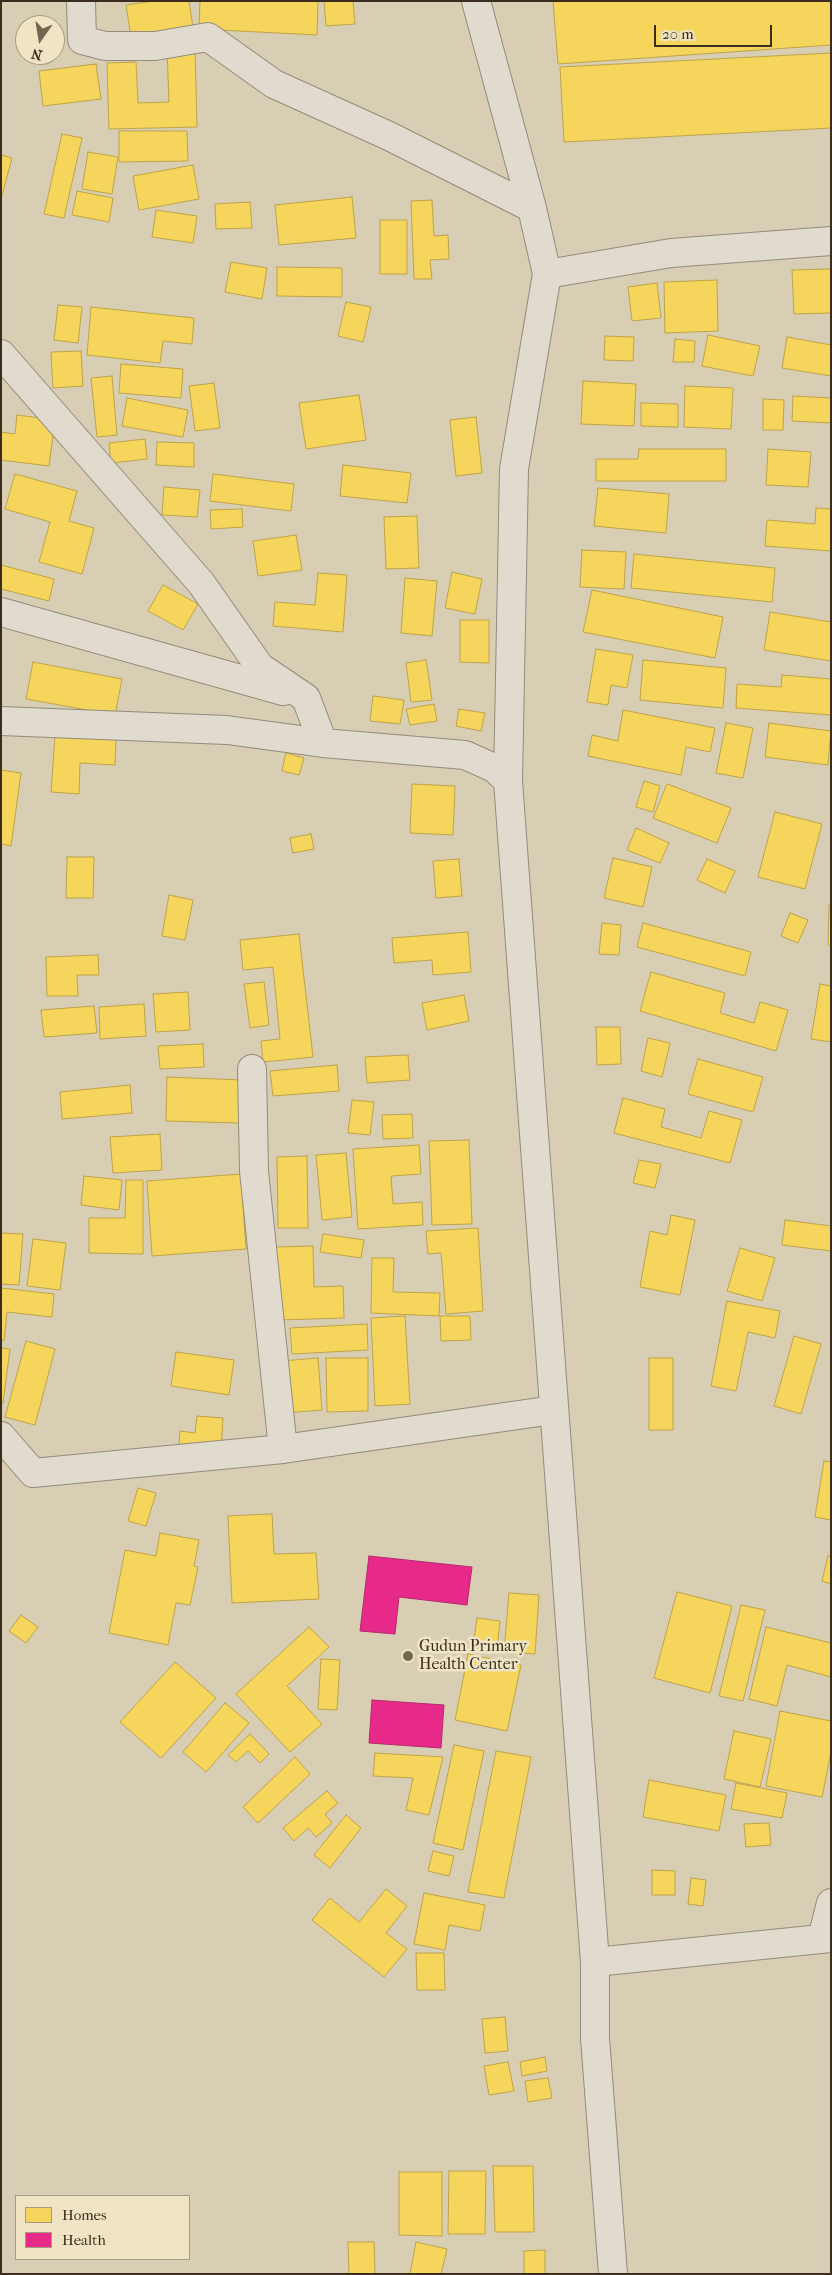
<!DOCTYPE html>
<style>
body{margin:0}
#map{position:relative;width:832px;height:2275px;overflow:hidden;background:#d8ceb4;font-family:"IM FELL French Canon",serif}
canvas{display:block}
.frame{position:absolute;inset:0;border:2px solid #3b2d1e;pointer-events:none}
.legend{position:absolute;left:15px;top:2195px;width:175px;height:65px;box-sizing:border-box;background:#efe4c4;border:1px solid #a79b82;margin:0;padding:6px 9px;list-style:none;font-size:15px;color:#3b2d1e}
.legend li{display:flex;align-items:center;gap:10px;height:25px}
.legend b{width:25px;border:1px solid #a79b82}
.north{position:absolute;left:15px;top:15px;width:50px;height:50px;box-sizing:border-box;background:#efe4c4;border:1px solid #a79b82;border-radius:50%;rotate:193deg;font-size:14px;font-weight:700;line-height:20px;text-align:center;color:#3b2d1e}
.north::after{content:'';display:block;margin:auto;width:18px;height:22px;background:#726552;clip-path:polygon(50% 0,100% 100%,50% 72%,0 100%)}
.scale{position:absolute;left:654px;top:25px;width:118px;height:22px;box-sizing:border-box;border:2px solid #3b2d1e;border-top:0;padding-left:6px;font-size:15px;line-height:18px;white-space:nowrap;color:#3b2d1e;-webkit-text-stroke:4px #efe4c4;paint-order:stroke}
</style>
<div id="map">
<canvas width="832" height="2275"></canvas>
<div class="frame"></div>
<ul class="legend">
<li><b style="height:14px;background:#f6d55c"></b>Homes</li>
<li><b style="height:14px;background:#e7298a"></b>Health</li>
</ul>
<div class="north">N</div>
<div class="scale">20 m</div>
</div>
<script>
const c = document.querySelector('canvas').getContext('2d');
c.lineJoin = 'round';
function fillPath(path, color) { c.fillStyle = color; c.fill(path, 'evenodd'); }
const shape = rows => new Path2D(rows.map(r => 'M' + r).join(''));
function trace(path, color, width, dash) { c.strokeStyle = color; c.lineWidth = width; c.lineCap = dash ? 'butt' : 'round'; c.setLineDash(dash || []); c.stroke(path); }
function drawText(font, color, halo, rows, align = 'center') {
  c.font = font + ' "IM FELL French Canon",serif'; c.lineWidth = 5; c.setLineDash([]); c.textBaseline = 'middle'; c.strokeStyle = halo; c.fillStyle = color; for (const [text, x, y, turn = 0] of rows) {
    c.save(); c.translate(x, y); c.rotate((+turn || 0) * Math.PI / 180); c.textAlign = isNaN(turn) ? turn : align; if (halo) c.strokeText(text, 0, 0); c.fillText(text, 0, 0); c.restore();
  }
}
const homes = shape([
 [154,1,189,1,194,34,132,43,126,5,154,1],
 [200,1,318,1,317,35,199,29,200,1],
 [324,1,353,1,355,24,326,26,324,1],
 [553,1,831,1,831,45,558,64,553,1],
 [167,49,195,49,197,127,109,129,107,63,136,62,138,103,169,102,167,49],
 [831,53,831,128,564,142,560,67,831,53],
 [96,64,101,99,43,106,39,71,96,64],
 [119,131,187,131,188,161,119,162,119,131],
 [62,134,82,138,64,218,44,214,62,134],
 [88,152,118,157,112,194,82,189,88,152],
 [1,155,12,158,1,199,1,155],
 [193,165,199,199,139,210,133,176,193,165],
 [77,191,113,198,109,222,72,215,77,191],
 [352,197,356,238,279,245,275,205,352,197],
 [432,200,434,236,448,235,449,259,430,260,432,279,414,279,411,201,432,200],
 [250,202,252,228,216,229,215,204,250,202],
 [156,210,197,216,193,243,152,237,156,210],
 [380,220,407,220,407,274,380,274,380,220],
 [231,262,267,268,262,299,225,292,231,262],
 [277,267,342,268,342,297,277,296,277,267],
 [831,269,831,313,794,314,792,270,831,269],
 [717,280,718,331,665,333,664,282,717,280],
 [657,283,661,318,632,321,628,287,657,283],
 [346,302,371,307,363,342,338,336,346,302],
 [58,305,82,307,78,343,54,340,58,305],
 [91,307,194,318,192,344,163,341,160,363,87,355,91,307],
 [708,335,760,346,753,376,702,366,708,335],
 [605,336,634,337,633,361,604,360,605,336],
 [787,337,831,345,831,376,782,368,787,337],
 [675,339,695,341,694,362,673,362,675,339],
 [81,351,83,386,53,388,51,352,81,351],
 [121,364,183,369,181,398,119,393,121,364],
 [112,376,117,435,97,437,91,378,112,376],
 [583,381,636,384,634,426,581,424,583,381],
 [214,383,220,428,195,431,189,386,214,383],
 [685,386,733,388,731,429,684,427,685,386],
 [359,395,366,440,306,449,299,403,359,395],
 [793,396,831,398,831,423,792,421,793,396],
 [127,398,188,410,183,437,122,426,127,398],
 [763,399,784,400,783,430,763,430,763,399],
 [641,403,678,404,678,427,641,426,641,403],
 [17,415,55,420,49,466,1,460,1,432,15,434,17,415],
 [476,417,482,473,456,476,450,420,476,417],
 [145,439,147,459,111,463,109,443,145,439],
 [157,442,194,443,194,467,156,465,157,442],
 [639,449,726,449,726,481,596,481,596,459,638,459,639,449],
 [768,449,811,452,808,487,766,485,768,449],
 [343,465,411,473,407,503,340,496,343,465],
 [15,474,77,491,69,521,94,528,82,574,39,562,50,522,5,509,15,474],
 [213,474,294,484,291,511,210,501,213,474],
 [164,487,200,490,197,517,162,515,164,487],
 [598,488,669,494,666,533,594,526,598,488],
 [816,508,831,509,831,551,765,546,767,520,815,524,816,508],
 [242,509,243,527,211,529,210,510,242,509],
 [417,516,419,568,386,569,384,517,417,516],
 [296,535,302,570,258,576,253,541,296,535],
 [582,550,626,552,624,589,580,587,582,550],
 [634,554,775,568,772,602,631,588,634,554],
 [1,565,54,579,49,601,1,589,1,565],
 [452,572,482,579,475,614,445,608,452,572],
 [318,573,347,575,343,632,273,626,275,602,315,605,318,573],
 [405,578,437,581,432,636,401,633,405,578],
 [163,585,198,604,183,630,148,611,163,585],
 [592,590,723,617,715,658,583,632,592,590],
 [770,612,831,622,831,661,764,650,770,612],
 [460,620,489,620,489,663,460,662,460,620],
 [596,649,633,655,627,688,611,685,608,705,587,702,596,649],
 [426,660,432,700,411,702,406,663,426,660],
 [643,660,726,668,723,708,640,700,643,660],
 [33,662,122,679,115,715,26,699,33,662],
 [782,675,831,679,831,715,736,708,737,684,781,687,782,675],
 [373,696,404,700,400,724,370,721,373,696],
 [434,704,437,721,410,725,406,709,434,704],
 [459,709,485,713,481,731,456,726,459,709],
 [623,710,715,728,710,752,686,747,681,775,588,756,592,735,618,741,623,710],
 [726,723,753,728,743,778,716,773,726,723],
 [769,723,831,731,828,765,765,757,769,723],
 [55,735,116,738,115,765,80,763,79,794,51,792,55,735],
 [286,753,304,758,299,775,282,771,286,753],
 [1,770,21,773,11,846,1,844,1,770],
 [644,781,660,786,653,812,636,807,644,781],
 [412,784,455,786,453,835,410,833,412,784],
 [667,784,731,808,717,843,653,818,667,784],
 [775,812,822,824,805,889,758,877,775,812],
 [636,828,669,843,660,863,627,850,636,828],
 [311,834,314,849,293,853,290,838,311,834],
 [67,857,94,857,93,898,66,898,67,857],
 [613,858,652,867,643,907,604,898,613,858],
 [459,859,462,896,436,898,433,861,459,859],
 [707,859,735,871,725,893,697,880,707,859],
 [169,895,193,900,185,940,162,936,169,895],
 [829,905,831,905,831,946,828,945,829,905],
 [790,913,808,920,798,943,781,936,790,913],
 [602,923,621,925,619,955,599,954,602,923],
 [643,923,751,952,745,976,637,947,643,923],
 [468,932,471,972,433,975,432,960,394,963,392,938,468,932],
 [299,934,313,1057,263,1062,261,1041,280,1039,273,967,243,970,240,940,299,934],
 [98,955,99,975,77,975,78,996,47,996,46,957,98,955],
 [651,972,725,993,720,1013,754,1023,760,1002,788,1010,776,1051,640,1011,651,972],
 [264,982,269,1025,250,1028,244,984,264,982],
 [820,984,831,986,831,1042,811,1039,820,984],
 [188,992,190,1030,156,1032,153,994,188,992],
 [464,995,469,1021,427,1030,422,1003,464,995],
 [144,1004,146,1036,100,1039,99,1007,144,1004],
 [94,1006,97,1033,44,1037,41,1010,94,1006],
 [596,1027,620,1027,621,1064,597,1065,596,1027],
 [648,1038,670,1043,662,1077,641,1071,648,1038],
 [203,1044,204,1067,160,1069,158,1046,203,1044],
 [408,1055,410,1080,367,1083,365,1057,408,1055],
 [698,1059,763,1077,753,1112,688,1094,698,1059],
 [337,1065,339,1091,273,1096,270,1071,337,1065],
 [167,1077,242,1080,240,1123,166,1121,167,1077],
 [130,1085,132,1113,62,1119,60,1092,130,1085],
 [623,1098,665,1109,661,1127,701,1138,709,1111,742,1120,730,1163,614,1133,623,1098],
 [352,1100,374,1102,370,1135,348,1133,352,1100],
 [412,1114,413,1138,383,1139,382,1115,412,1114],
 [160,1134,162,1170,113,1173,110,1137,160,1134],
 [469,1140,472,1224,432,1225,429,1141,469,1140],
 [419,1145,421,1174,391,1176,393,1204,422,1202,423,1225,358,1229,353,1149,419,1145],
 [346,1153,352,1217,322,1220,316,1155,346,1153],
 [307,1156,308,1228,278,1228,277,1157,307,1156],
 [639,1160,661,1164,655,1188,633,1183,639,1160],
 [241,1174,246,1249,152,1256,147,1181,241,1174],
 [84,1176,122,1180,119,1210,81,1205,84,1176],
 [126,1180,143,1180,143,1254,89,1253,89,1218,125,1218,126,1180],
 [671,1215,695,1220,680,1295,640,1287,650,1231,667,1235,671,1215],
 [785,1220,831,1226,831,1251,782,1245,785,1220],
 [478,1228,483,1311,446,1314,441,1253,428,1254,426,1231,478,1228],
 [1,1233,23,1234,19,1285,1,1284,1,1233],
 [323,1234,364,1240,361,1258,320,1252,323,1234],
 [33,1239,66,1243,60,1290,27,1286,33,1239],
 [313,1246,314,1287,343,1286,344,1318,278,1320,276,1247,313,1246],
 [740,1248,775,1258,762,1301,727,1291,740,1248],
 [372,1258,394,1258,393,1292,440,1293,439,1316,371,1313,372,1258],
 [1,1288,54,1294,52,1317,7,1312,4,1341,1,1340,1,1288],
 [727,1301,780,1311,775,1338,748,1332,736,1391,711,1386,727,1301],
 [405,1316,410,1404,375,1406,371,1318,405,1316],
 [440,1316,470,1316,471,1340,441,1341,440,1316],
 [367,1324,368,1350,292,1354,290,1328,367,1324],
 [794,1336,821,1344,801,1414,774,1406,794,1336],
 [26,1341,55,1349,35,1425,5,1417,26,1341],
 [1,1348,10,1349,3,1403,1,1403,1,1348],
 [176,1352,234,1360,229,1395,171,1386,176,1352],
 [318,1358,322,1410,286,1413,282,1361,318,1358],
 [326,1358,368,1358,368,1411,327,1412,326,1358],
 [649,1358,673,1358,673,1430,649,1430,649,1358],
 [197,1416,223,1418,221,1449,179,1446,180,1431,195,1433,197,1416],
 [824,1461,831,1462,831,1520,815,1517,824,1461],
 [138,1488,156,1493,146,1526,128,1521,138,1488],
 [272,1514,274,1554,316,1553,319,1599,232,1603,228,1516,272,1514],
 [160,1533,199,1540,194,1566,198,1567,190,1605,176,1603,168,1645,109,1633,125,1550,156,1556,160,1533],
 [828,1556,831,1557,831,1584,822,1581,828,1556],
 [677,1592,732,1606,710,1693,654,1678,677,1592],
 [509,1593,539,1595,535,1654,504,1652,509,1593],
 [741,1605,765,1610,743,1701,719,1696,741,1605],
 [21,1615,38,1627,26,1643,9,1631,21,1615],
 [477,1618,500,1621,497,1650,473,1647,477,1618],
 [309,1627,329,1647,287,1686,322,1724,290,1752,236,1694,309,1627],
 [766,1627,831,1643,831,1677,787,1665,777,1706,749,1699,766,1627],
 [468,1654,521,1665,507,1731,455,1720,468,1654],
 [321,1659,340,1660,337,1710,318,1709,321,1659],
 [175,1662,216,1698,161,1758,120,1722,175,1662],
 [225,1703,249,1723,206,1772,183,1752,225,1703],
 [780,1711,831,1721,831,1752,822,1797,766,1786,780,1711],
 [734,1731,771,1739,760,1787,724,1779,734,1731],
 [250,1734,269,1754,260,1763,248,1751,236,1762,228,1755,250,1734],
 [454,1745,484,1751,463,1850,433,1843,454,1745],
 [496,1751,531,1757,504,1898,468,1892,496,1751],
 [375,1753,443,1757,429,1815,406,1810,413,1778,373,1776,375,1753],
 [295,1757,310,1774,258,1823,243,1807,295,1757],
 [649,1780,726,1795,719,1831,643,1817,649,1780],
 [736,1783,787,1793,782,1818,731,1809,736,1783],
 [327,1791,338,1803,325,1814,332,1823,316,1837,308,1828,294,1841,283,1828,327,1791],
 [346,1815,361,1828,330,1868,314,1855,346,1815],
 [769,1823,771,1845,746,1847,744,1824,769,1823],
 [433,1851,454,1856,449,1876,428,1871,433,1851],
 [652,1870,675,1871,675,1895,652,1895,652,1870],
 [691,1878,706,1880,703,1906,688,1904,691,1878],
 [386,1889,407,1906,386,1933,407,1949,384,1977,312,1920,330,1898,359,1922,386,1889],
 [424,1893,485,1905,480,1931,449,1925,445,1950,414,1944,424,1893],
 [416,1953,444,1953,445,1990,417,1990,416,1953],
 [505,2017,508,2051,485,2053,482,2019,505,2017],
 [545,2057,547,2071,522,2076,520,2062,545,2057],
 [508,2062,514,2091,489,2095,484,2066,508,2062],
 [548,2078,552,2098,528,2102,525,2081,548,2078],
 [493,2166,533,2166,534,2232,495,2232,493,2166],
 [449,2171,486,2171,485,2234,448,2234,449,2171],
 [399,2172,442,2172,442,2236,399,2235,399,2172],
 [348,2242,374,2242,375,2274,349,2274,348,2242],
 [416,2242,447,2249,441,2274,410,2274,416,2242],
 [545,2250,545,2274,524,2274,524,2251,545,2250]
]);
fillPath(homes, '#f6d55c');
trace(homes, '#bea349', 1);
const health = shape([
 [369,1556,472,1567,467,1605,399,1597,395,1634,360,1631,369,1556],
 [372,1700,444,1705,441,1748,369,1743,372,1700]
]);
fillPath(health, '#e7298a');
trace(health, '#b32a6a', 1);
const minor = shape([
 [81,1,82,40,105,46,155,46,208,37,274,84,389,136,532,208],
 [476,1,532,208,547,274,514,469,508,781,595,1962],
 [547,274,671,253,831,241],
 [1,354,201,583,260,667,306,698,323,743],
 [1,612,283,691],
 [1,721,227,730,323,743,465,755,494,768,508,781],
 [252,1069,254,1171,283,1449],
 [1,1436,33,1473,283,1449,553,1410],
 [822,1939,831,1903],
 [613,2274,595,2038,595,1962,831,1938]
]);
trace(minor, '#938b7b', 30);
trace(minor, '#e0dbce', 28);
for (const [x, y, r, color] of [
 [408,1656,6,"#726552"]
]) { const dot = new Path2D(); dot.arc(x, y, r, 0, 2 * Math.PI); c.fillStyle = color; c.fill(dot); trace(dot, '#efe4c4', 2); }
drawText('16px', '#3b2d1e', '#efe4c4', [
 ["Gudun Primary",419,1647],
 ["Health Center",419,1665]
], 'left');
</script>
